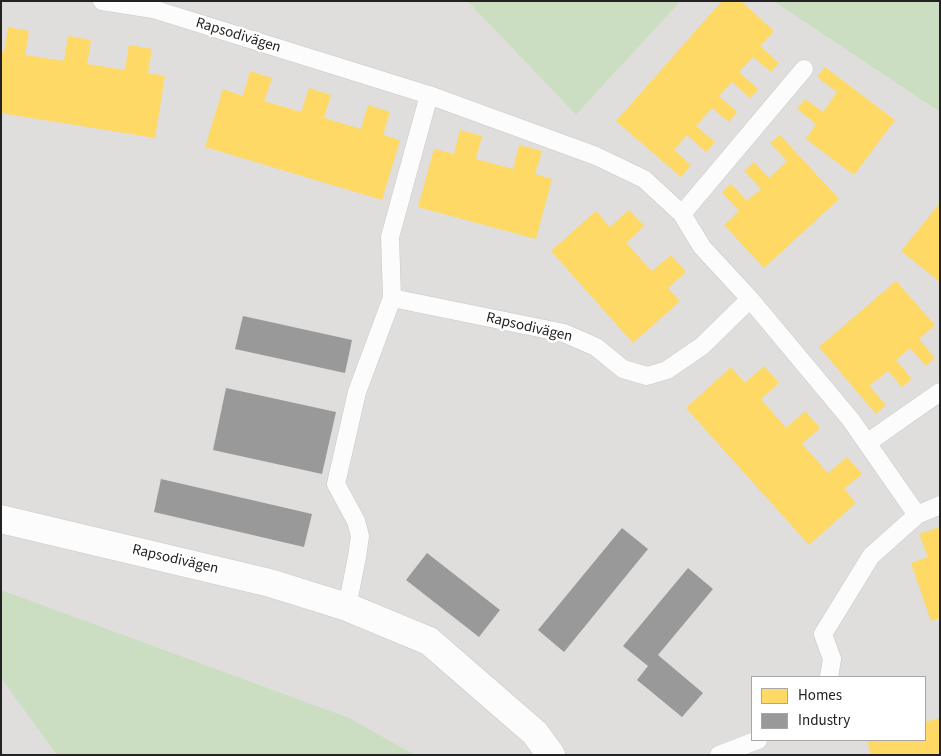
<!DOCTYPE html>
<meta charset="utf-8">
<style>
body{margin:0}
#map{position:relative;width:941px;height:756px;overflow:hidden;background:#f0eeeb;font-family:"Source Sans 3",sans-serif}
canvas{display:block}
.frame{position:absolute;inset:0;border:2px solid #222;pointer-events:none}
.legend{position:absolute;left:751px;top:676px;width:175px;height:65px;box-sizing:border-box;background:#fff;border:1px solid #a7a7a7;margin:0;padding:6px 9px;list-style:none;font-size:15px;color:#222}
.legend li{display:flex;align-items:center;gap:10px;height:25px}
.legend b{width:25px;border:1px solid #a7a7a7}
</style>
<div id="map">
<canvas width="941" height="756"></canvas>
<div class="frame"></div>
<ul class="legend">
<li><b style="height:14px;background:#ffd966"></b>Homes</li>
<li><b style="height:14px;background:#999"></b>Industry</li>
</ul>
</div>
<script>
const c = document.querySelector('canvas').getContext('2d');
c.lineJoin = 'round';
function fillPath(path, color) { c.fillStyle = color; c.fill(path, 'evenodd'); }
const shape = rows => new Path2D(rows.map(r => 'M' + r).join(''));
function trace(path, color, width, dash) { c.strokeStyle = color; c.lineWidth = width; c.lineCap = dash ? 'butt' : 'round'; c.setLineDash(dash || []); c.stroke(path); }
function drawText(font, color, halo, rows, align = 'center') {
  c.font = font + ' "Source Sans 3",sans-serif'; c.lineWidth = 5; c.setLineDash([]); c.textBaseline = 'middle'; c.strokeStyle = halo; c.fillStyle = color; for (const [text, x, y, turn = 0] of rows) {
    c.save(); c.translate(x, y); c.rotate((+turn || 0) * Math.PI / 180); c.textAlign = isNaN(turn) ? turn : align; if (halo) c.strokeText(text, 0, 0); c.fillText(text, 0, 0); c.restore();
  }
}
fillPath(shape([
 [1,1,467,1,576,115,681,1,773,1,940,112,940,755,1,755],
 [752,677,925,677,925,740,752,740]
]), '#dfdedc');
fillPath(shape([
 [467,1,681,1,576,115],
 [773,1,940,1,940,112],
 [1,590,349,718,415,755,57,755,1,678]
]), '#cbdec1');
fillPath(shape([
 [722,1,741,1,774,31,760,46,779,63,771,72,753,57,739,72,758,89,750,98,732,82,719,96,737,112,729,122,712,108,696,126,715,142,706,152,687,135,674,150,691,165,681,177,616,121],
 [8,27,29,31,25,55,64,61,68,36,91,40,87,64,125,70,129,45,152,49,148,73,165,76,155,138,1,113,1,52,4,52],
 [825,67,895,120,854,175,806,139,816,124,797,109,805,99,823,112,837,92,817,77],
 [250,71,272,78,264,101,301,112,309,88,331,95,324,118,361,129,368,105,390,112,383,135,400,140,382,200,205,147,223,89,243,96],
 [460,130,482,136,476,159,513,169,519,145,542,151,535,174,552,179,536,239,418,207,434,149,454,154],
 [780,135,839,199,764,268,724,225,739,211,722,192,731,184,747,201,761,189,744,171,754,162,769,178,787,161,770,143],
 [940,203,940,282,901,251],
 [629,210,644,226,626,243,652,271,671,255,686,272,668,288,680,301,633,343,551,251,596,211,610,227],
 [896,281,935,325,919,339,935,358,926,366,910,348,896,360,912,379,902,387,888,371,869,386,886,405,876,414,819,347],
 [764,366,779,383,761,399,786,428,805,411,820,428,802,444,828,473,847,457,862,474,844,489,856,503,809,545,686,408,731,367,745,383],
 [940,527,940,618,931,621,911,563,928,557,919,534],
 [940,718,940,755,871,755,867,740,925,740,925,722]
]), '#ffd966');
fillPath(shape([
 [243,316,352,340,345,373,235,349],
 [226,388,336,412,322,474,213,450],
 [161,479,312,514,304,547,154,512],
 [622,528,648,549,564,652,538,630],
 [427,553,500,610,479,637,406,580],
 [688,568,713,589,658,655,703,693,682,717,637,680,648,666,623,646]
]), '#999');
const service = shape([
 [102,1,153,9,429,95,596,156,644,179,682,214,702,247,750,299,851,420,917,515],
 [682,214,804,69],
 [392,298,564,333,596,347,623,369,647,376,667,370,702,346,750,299],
 [867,443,940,392],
 [347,607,357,557,360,536,356,521,336,484,357,392,392,298,390,237,429,95],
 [829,677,832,659,823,634,871,556,917,515,940,505],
 [719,755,758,740]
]);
const minor = shape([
 [1,519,270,583,347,607,429,641,535,733,551,755]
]);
trace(service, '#c9c8c7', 19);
trace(minor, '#c9c8c7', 29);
trace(service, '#fdfcfc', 18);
trace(minor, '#fdfcfc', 28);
drawText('15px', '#222', '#fff', [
 ["Rapsodivägen",238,36,17],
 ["Rapsodivägen",529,328,13],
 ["Rapsodivägen",175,560,13]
]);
</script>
